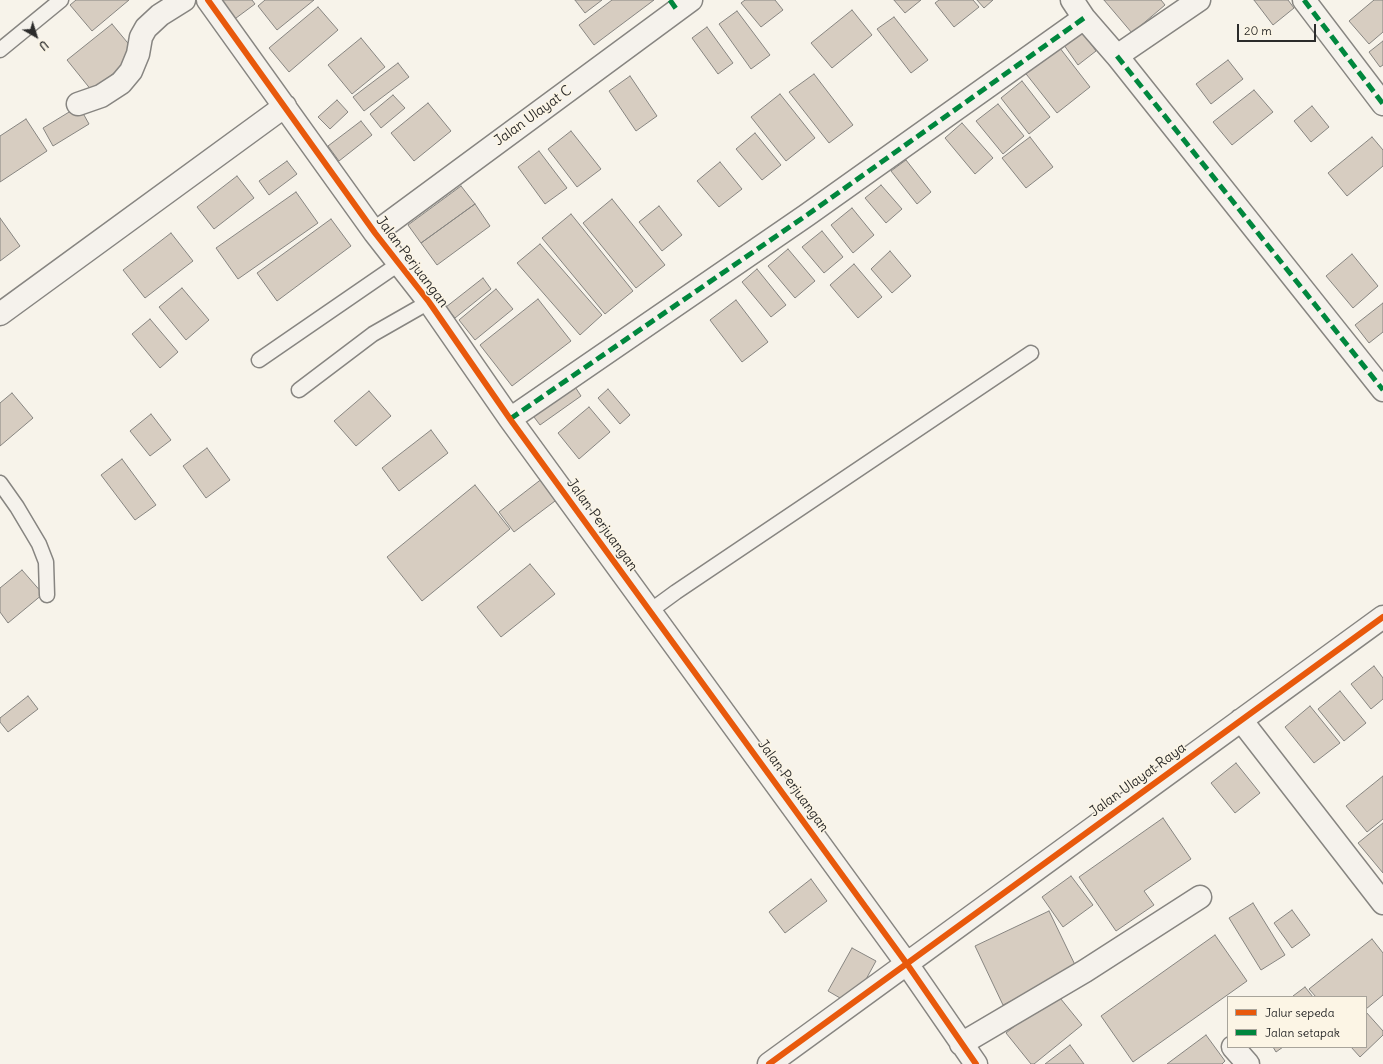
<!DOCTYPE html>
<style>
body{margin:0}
#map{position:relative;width:1383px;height:1064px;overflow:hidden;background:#f7f3ea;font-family:Delius,sans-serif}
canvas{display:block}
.legend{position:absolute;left:1227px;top:996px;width:140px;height:52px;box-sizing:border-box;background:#fcf5e5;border:1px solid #a8a49b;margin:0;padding:5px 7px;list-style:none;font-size:12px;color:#2b2b2b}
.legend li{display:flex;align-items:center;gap:8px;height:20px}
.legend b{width:20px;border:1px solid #a8a49b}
.north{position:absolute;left:16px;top:16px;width:40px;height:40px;-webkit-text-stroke:3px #fcf5e5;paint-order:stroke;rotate:141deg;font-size:11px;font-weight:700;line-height:16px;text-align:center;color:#2b2b2b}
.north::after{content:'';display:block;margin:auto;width:14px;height:18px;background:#2b2b2b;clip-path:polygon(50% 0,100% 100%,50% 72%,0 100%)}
.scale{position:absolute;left:1237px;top:24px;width:79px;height:18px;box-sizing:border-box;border:2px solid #2b2b2b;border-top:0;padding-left:5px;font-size:12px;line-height:14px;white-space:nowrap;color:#2b2b2b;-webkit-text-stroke:3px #fcf5e5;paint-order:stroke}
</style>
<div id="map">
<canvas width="1383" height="1064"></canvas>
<ul class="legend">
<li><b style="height:5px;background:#e8590c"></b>Jalur sepeda</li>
<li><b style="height:5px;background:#00873e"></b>Jalan setapak</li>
</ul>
<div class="north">U</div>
<div class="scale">20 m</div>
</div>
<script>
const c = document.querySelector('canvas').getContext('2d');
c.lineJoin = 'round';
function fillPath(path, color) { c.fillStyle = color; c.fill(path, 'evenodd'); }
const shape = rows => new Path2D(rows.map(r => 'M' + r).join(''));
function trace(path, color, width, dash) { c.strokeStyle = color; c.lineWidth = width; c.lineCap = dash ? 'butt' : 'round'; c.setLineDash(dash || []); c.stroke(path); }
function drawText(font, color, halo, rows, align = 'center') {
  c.font = font + ' Delius,sans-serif'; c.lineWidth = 3; c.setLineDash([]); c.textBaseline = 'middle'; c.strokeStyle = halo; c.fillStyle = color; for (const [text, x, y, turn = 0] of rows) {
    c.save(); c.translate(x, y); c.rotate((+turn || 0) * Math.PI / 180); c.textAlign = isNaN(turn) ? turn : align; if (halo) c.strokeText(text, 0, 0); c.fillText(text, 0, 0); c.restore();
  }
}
const building = shape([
 [76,0,129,0,92,31,70,5,76,0],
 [217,0,252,0,255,4,232,21,217,0],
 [265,0,314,0,277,30,258,6,265,0],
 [575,0,602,0,585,13,575,0],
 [612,0,654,0,594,45,579,25,612,0],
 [745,0,775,0,783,10,761,27,741,3,745,0],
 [894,0,921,0,905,13,894,0],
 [939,0,973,0,979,7,954,27,935,3,939,0],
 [977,0,993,0,984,8,977,0],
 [1104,0,1161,0,1165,5,1132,33,1104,0],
 [1254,0,1288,0,1294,8,1273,25,1254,0],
 [1374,0,1383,0,1383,32,1369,44,1349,21,1374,0],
 [318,7,338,30,289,72,269,48,318,7],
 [852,10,872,35,832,68,811,43,852,10],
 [737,11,770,55,751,69,719,24,737,11],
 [894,17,928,60,911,73,877,29,894,17],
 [112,24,137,54,92,91,67,60,112,24],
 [1077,25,1096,51,1078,65,1059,38,1077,25],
 [707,27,733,63,718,74,692,38,707,27],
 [361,38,385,67,352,94,328,65,361,38],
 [1383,41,1383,65,1380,67,1369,52,1383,41],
 [1056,43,1090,87,1057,113,1023,70,1056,43],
 [1228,60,1243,79,1211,104,1196,84,1228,60],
 [398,63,409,77,364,111,353,97,398,63],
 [814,74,853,125,829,143,789,92,814,74],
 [630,76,657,116,636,131,609,91,630,76],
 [1022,81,1050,117,1029,134,1001,98,1022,81],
 [1254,90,1273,112,1232,145,1213,122,1254,90],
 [780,94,815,138,786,161,751,117,780,94],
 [393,95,405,108,381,128,370,114,393,95],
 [337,100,348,112,330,129,318,117,337,100],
 [428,103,451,131,414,161,391,133,428,103],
 [998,104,1024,136,1003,154,976,121,998,104],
 [79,106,89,124,53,146,43,128,79,106],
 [1312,106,1329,127,1311,142,1294,121,1312,106],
 [26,119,47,151,0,182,0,136,26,119],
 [361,121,372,135,339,161,328,146,361,121],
 [962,123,993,158,975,174,945,138,962,123],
 [571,131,601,169,577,187,548,149,571,131],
 [755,133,781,165,762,180,736,149,755,133],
 [1030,137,1053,167,1026,188,1002,158,1030,137],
 [1372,137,1383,150,1383,166,1347,196,1328,173,1372,137],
 [539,151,567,188,545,204,518,167,539,151],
 [906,160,931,192,917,204,891,171,906,160],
 [287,161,297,174,269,195,259,181,287,161],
 [720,162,742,189,719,207,697,181,720,162],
 [237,176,254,198,214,229,197,207,237,176],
 [881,185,902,209,886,223,865,198,881,185],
 [461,186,475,204,421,243,408,225,461,186],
 [296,192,318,223,238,279,216,248,296,192],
 [612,199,665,265,636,288,583,223,612,199],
 [475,204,490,226,437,265,421,243,475,204],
 [659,206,682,235,662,251,639,222,659,206],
 [852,208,874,235,853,253,831,225,852,208],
 [571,214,633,291,605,314,542,238,571,214],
 [0,218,20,246,0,261,0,218],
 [331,219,351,246,277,301,257,273,331,219],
 [822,231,843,257,824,273,802,247,822,231],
 [171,233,193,261,145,298,123,270,171,233],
 [540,244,602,315,580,335,517,263,540,244],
 [788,249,815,281,795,298,768,266,788,249],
 [890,251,911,276,892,293,871,269,890,251],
 [1352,254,1378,286,1353,308,1326,276,1352,254],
 [854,264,882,297,858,318,830,285,854,264],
 [757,269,786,305,771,317,742,282,757,269],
 [483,278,491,289,455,318,446,307,483,278],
 [182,288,209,320,186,340,159,307,182,288],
 [496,289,513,309,475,340,459,320,496,289],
 [538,299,571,341,512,386,480,345,538,299],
 [736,300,768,342,742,362,710,320,736,300],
 [1383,303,1383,332,1369,343,1355,325,1383,303],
 [150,319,178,352,160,368,132,334,150,319],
 [570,379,581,396,540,425,528,409,570,379],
 [608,389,630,415,620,424,598,398,608,389],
 [369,391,391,416,356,446,334,421,369,391],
 [12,393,33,418,0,446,0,403,12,393],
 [589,407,610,432,579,459,558,433,589,407],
 [151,414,171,440,150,456,130,431,151,414],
 [431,430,448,453,399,491,382,468,431,430],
 [207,448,230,480,206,498,183,466,207,448],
 [122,459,156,505,135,520,101,475,122,459],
 [543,478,559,498,514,532,499,512,543,478],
 [475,485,510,529,422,601,387,557,475,485],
 [530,564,555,594,501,637,477,607,530,564],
 [22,570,43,594,8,623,0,612,0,588,22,570],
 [1374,666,1383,678,1383,699,1371,709,1351,684,1374,666],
 [1340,691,1366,723,1344,741,1318,709,1340,691],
 [28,696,38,709,8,732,0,722,0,718,28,696],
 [1310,706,1340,743,1314,763,1285,727,1310,706],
 [1236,763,1260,793,1235,813,1211,783,1236,763],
 [1383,776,1383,819,1367,832,1346,806,1383,776],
 [1163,818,1191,859,1144,891,1154,905,1116,931,1079,877,1163,818],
 [1383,823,1383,873,1358,843,1383,823],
 [1071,876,1093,905,1063,927,1042,897,1071,876],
 [811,879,827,901,785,933,769,912,811,879],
 [1253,903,1285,955,1261,970,1229,918,1253,903],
 [1292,910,1310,935,1292,948,1274,923,1292,910],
 [1049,911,1077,969,1003,1005,975,946,1049,911],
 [1215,935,1247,981,1133,1062,1101,1016,1215,935],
 [1372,939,1383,953,1383,995,1366,1009,1366,997,1316,997,1309,989,1372,939],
 [852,948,876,961,852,1005,828,991,852,948],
 [1305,987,1313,997,1294,997,1293,996,1305,987],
 [1056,993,1082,1025,1034,1064,1031,1064,1006,1033,1056,993],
 [1366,1012,1383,1031,1383,1035,1360,1057,1351,1047,1366,1047,1366,1012],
 [1206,1035,1225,1061,1222,1064,1167,1064,1206,1035],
 [1070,1045,1084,1064,1045,1064,1070,1045],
 [1273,1047,1283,1047,1276,1052,1273,1047]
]);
fillPath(building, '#d7cdc1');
trace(building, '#878581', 1);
const lane = shape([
 [0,50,61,0],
 [259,360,400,263],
 [299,390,373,334,429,302],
 [0,483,17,507,39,544,46,562,47,595],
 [650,611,676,592,1031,353]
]);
const street = shape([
 [208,0,375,233,429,302,510,419,907,964,976,1064],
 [1072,0,1084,18,1117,56,1383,390],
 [1304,0,1383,104],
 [1117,56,1199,0],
 [78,104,101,96,121,83,131,71,138,54,141,37,146,28,160,15,184,0],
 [375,233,691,0],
 [0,314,285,106],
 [510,419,807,215,1084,18],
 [1241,720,1383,903],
 [961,1044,1085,971,1200,897],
 [1233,1047,1248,1064],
 [769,1064,1383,617]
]);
trace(lane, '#878581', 17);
trace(street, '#878581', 25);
trace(lane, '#f5f2ec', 14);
trace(street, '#f5f2ec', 22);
trace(shape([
 [670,0,677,10],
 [1304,0,1383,104],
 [1117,56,1383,390],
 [510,419,807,215,1084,18]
]), '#00873e', 5, [10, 5]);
trace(shape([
 [208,0,375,233,429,302,510,419,907,964,976,1064],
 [769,1064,1383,617]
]), '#e8590c', 6);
drawText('14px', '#2b2b2b', '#fcf5e5', [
 ["Jalan Ulayat C",533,116,-36],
 ["Jalan Perjuangan",412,262,53],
 ["Jalan Perjuangan",602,525,54],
 ["Jalan Ulayat Raya",1138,780,-36],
 ["Jalan Perjuangan",793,786,54]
]);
</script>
